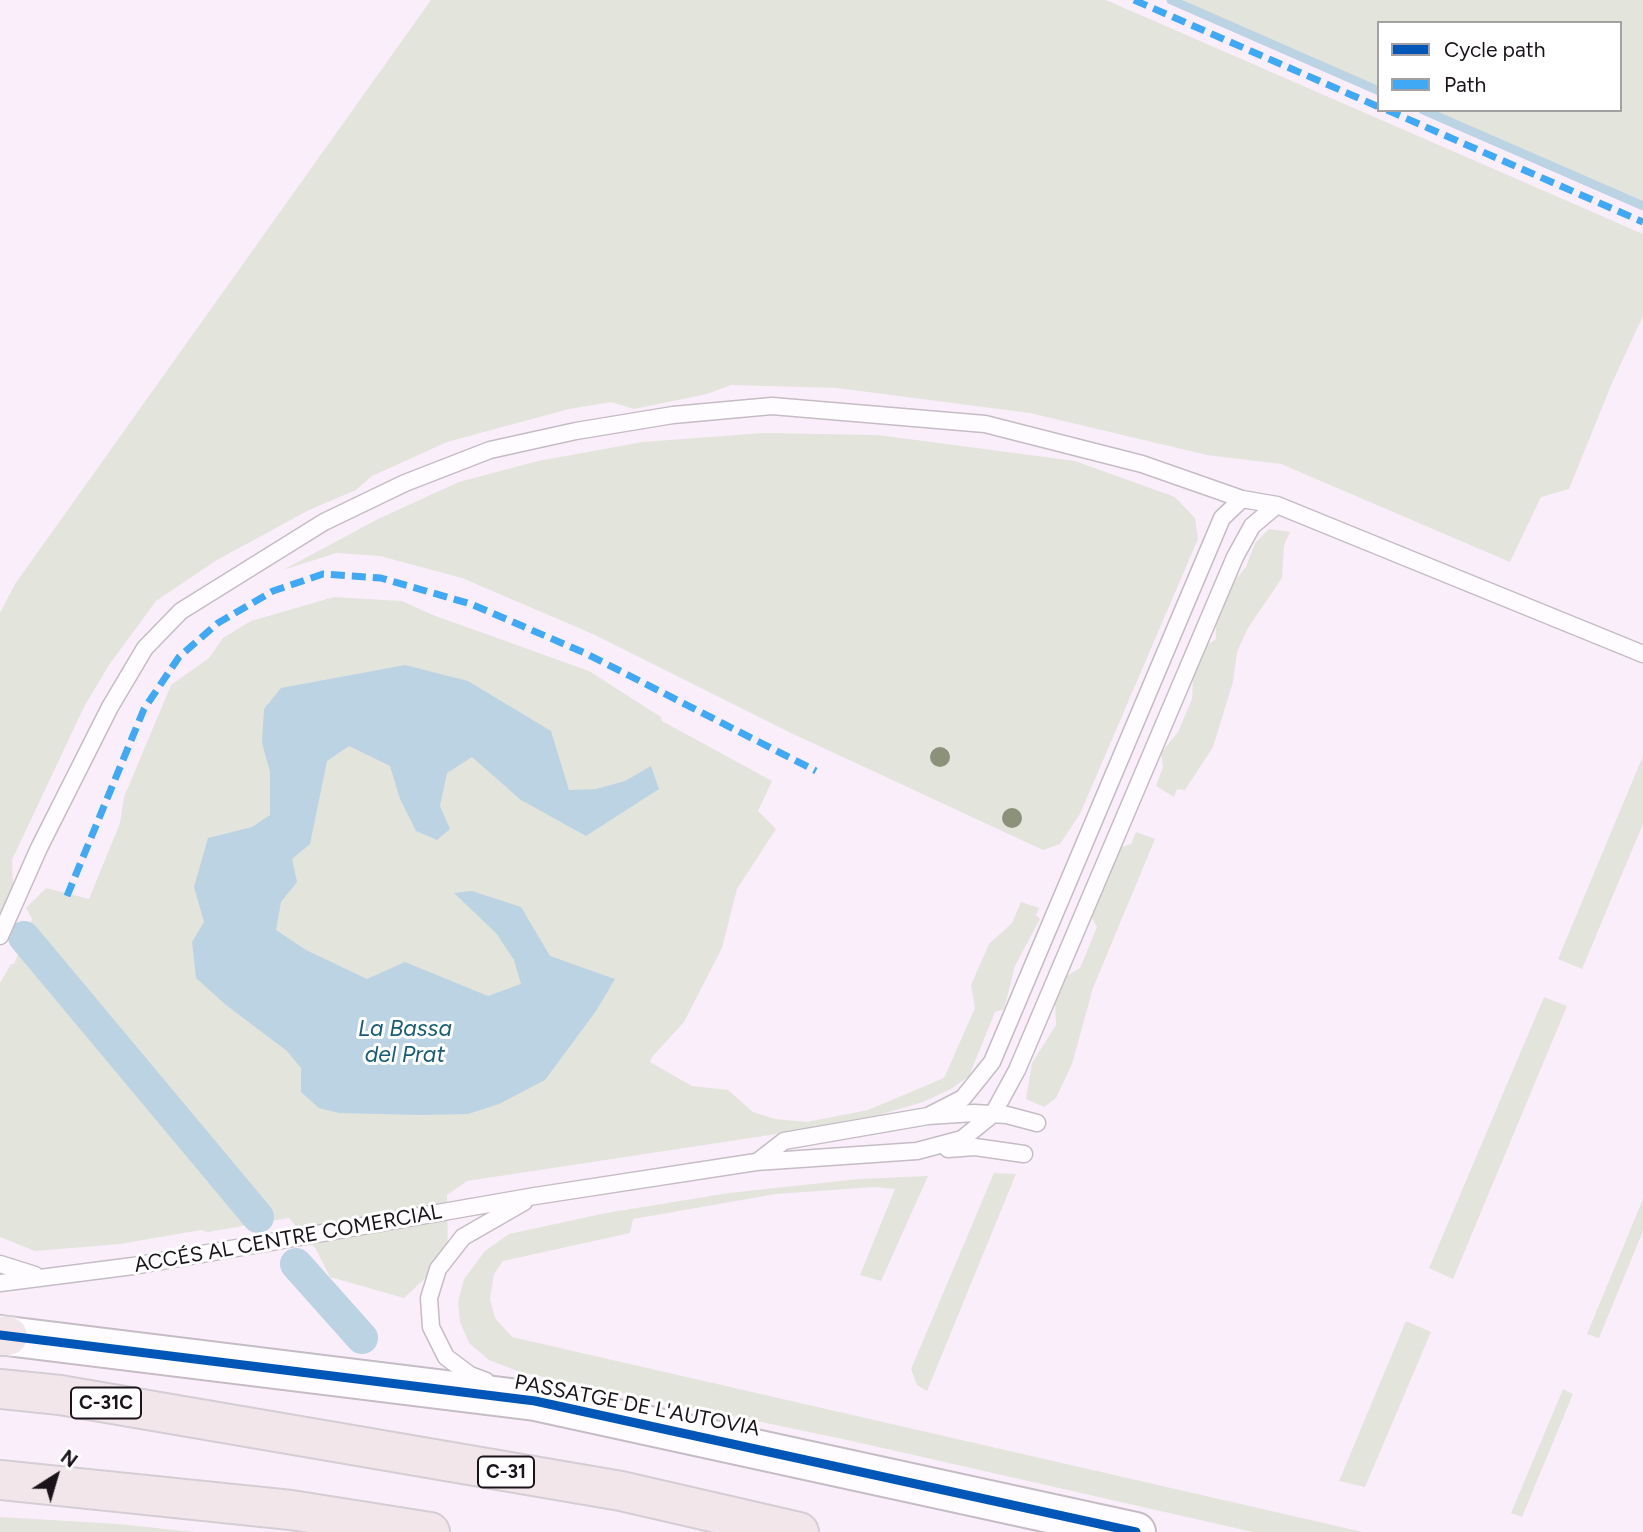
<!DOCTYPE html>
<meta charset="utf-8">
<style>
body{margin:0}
#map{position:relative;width:1643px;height:1532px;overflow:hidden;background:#faeefa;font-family:Figtree,sans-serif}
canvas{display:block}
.legend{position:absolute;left:1377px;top:21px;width:245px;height:91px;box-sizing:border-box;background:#fff;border:2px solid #a3a1a3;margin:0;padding:9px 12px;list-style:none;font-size:21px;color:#1a131a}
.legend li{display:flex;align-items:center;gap:14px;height:35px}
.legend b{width:35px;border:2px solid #a3a1a3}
.north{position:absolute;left:21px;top:1441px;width:70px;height:70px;-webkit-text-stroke:5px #fff;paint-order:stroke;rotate:37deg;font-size:19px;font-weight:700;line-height:28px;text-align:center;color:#1a131a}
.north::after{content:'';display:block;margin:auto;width:24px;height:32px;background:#1a131a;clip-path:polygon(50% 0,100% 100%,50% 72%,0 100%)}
</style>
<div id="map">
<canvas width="1643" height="1532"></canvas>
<ul class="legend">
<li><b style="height:9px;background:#0057b8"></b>Cycle path</li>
<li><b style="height:9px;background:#3fa9f5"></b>Path</li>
</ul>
<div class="north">N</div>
</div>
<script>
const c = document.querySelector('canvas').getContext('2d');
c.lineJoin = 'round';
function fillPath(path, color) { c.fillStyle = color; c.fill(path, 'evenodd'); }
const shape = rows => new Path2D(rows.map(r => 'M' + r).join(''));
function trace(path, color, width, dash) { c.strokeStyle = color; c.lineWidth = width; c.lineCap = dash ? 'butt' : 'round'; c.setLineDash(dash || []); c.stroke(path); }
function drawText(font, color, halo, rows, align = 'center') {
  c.font = font + ' Figtree,sans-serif'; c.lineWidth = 6; c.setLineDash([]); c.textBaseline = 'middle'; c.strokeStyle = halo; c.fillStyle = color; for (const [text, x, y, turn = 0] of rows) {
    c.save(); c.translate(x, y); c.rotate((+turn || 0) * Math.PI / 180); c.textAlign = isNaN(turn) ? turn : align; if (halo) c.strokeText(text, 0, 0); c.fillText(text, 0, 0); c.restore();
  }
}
fillPath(shape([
 [431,0,1106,0,1643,234,1643,316,1612,383,1569,489,1541,497,1510,562,1281,464,1207,455,1030,413,837,388,731,385,707,394,634,409,611,402,569,409,447,442,372,476,356,490,309,510,217,560,156,601,109,665,84,707,12,860,14,906,0,918,0,613,15,584],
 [1171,0,1643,0,1643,206,1423,110,1620,110,1620,23,1379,23,1379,91],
 [763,433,878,435,1075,461,1175,497,1195,518,1198,539,1080,814,1060,844,1043,850,791,733,593,634,462,578,380,556,336,553,283,570,378,519,459,482,538,461,643,442],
 [1269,529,1290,532,1284,545,1282,578,1248,628,1237,652,1233,682,1213,747,1185,790,1177,789,1174,797,1156,786,1163,767,1161,753,1178,732,1192,699,1194,654,1216,639,1215,605,1246,567,1255,543],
 [334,597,402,601,433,615,589,671,661,717,662,721,772,781,758,811,776,829,737,889,722,948,684,1022,652,1057,650,1062,692,1086,728,1090,753,1112,775,1119,807,1122,868,1110,944,1078,975,1008,971,985,989,944,1012,923,1021,902,1039,908,1036,915,1040,919,1015,966,1004,1009,995,1012,969,1076,951,1089,923,1102,879,1115,770,1135,467,1181,447,1195,448,1257,404,1298,330,1277,316,1249,289,1218,208,1232,201,1230,120,1244,35,1251,0,1237,0,983,11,964,14,964,32,919,26,908,46,888,89,899,120,823,124,797,171,685,209,658,223,638,251,621],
 [1643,756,1643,824,1582,969,1558,959],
 [1136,832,1155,839,1093,988,1072,1064,1056,1098,1044,1107,1026,1099,1032,1063,1056,1025,1054,983,1080,968,1097,927,1086,908,1110,851,1131,844],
 [1544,997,1567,1006,1453,1279,1429,1268],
 [994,1173,1016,1174,927,1391,917,1385,911,1369],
 [928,1176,881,1281,860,1275,895,1189,875,1187,776,1194,633,1219,630,1233,503,1261,494,1274,490,1299,495,1318,512,1337,1363,1532,1253,1532,843,1439,520,1372,489,1360,469,1343,460,1322,458,1302,464,1279,485,1251,509,1234,606,1213,729,1193,859,1179],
 [1643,1199,1643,1231,1599,1338,1587,1334],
 [1406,1321,1431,1332,1365,1487,1339,1481],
 [1563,1389,1573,1394,1522,1517,1511,1513],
 [0,1517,118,1524,194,1532,0,1532]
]), '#e3e4dc');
fillPath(shape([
 [405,665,468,681,551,731,569,790,596,789,625,781,651,766,659,789,586,836,521,800,472,757,447,773,440,806,450,829,437,840,416,831,400,799,390,766,349,746,327,761,310,844,292,859,297,882,281,902,276,930,306,950,367,979,405,962,488,996,521,984,514,960,496,933,454,893,472,891,521,907,550,956,615,979,596,1011,545,1080,499,1104,468,1114,422,1115,339,1113,319,1108,301,1092,301,1068,287,1051,226,1005,196,978,192,942,204,922,194,887,208,838,252,827,270,815,270,772,262,743,264,709,281,688]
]), '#bcd3e4');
trace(shape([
 [1171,0,1379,91],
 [1423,110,1643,206]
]), '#bcd3e4', 9);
trace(shape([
 [24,937,258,1217],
 [296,1264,362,1338]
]), '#bcd3e4', 32);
const service = shape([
 [0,936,39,848,110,707,145,648,181,611,324,522,405,483,490,450,576,431,673,415,772,406,985,424,1142,464,1242,499,1277,505,1643,654],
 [928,1116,963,1098,992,1062,1222,518,1242,499],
 [948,1149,975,1147,1024,1154],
 [757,1162,784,1141,928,1116,974,1113,1007,1115,1037,1123],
 [0,1264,35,1275],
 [0,1283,133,1266,535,1196,756,1162,917,1151,962,1139,993,1114,1017,1070,1235,557,1252,526,1277,505],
 [486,1381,470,1375,446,1357,431,1327,429,1298,438,1269,463,1237,524,1202]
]);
const tertiary = shape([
 [0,1335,535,1401,1136,1532]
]);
const motorway = shape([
 [0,1336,8,1336],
 [0,1389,60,1395,621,1491,799,1532],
 [0,1480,291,1510,430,1532]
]);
trace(service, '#c5bcc5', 19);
trace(tertiary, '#c5bcc5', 42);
trace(motorway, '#d4ced4', 42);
trace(service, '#fefcfe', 16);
trace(tertiary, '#fefcfe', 38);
trace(motorway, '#f2e6ea', 38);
trace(shape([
 [1134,0,1379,107],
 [1387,110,1643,222],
 [67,896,144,709,179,657,218,623,273,591,323,574,381,578,471,604,585,653,816,771]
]), '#3fa9f5', 7, [14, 7]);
trace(shape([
 [0,1335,535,1401,1136,1532]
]), '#0057b8', 9);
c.fillStyle = '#8c917a';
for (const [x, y] of [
 [940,757],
 [1012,818]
]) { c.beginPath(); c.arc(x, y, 10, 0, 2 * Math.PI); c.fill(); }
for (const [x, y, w] of [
 [106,1403,70],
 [506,1472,56]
]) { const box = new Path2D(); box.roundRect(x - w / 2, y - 15.5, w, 31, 5); c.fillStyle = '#fff'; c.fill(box); trace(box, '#1a131a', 2); }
drawText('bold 19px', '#1a131a', null, [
 ["C-31C",106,1403],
 ["C-31",506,1472]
]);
drawText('21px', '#1a131a', '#fff', [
 ["ACCÉS AL CENTRE COMERCIAL",288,1239,-10],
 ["PASSATGE DE L'AUTOVIA",637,1406,11]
]);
drawText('italic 23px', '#195c78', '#fff', [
 ["La Bassa",405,1029],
 ["del Prat",405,1055]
]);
</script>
